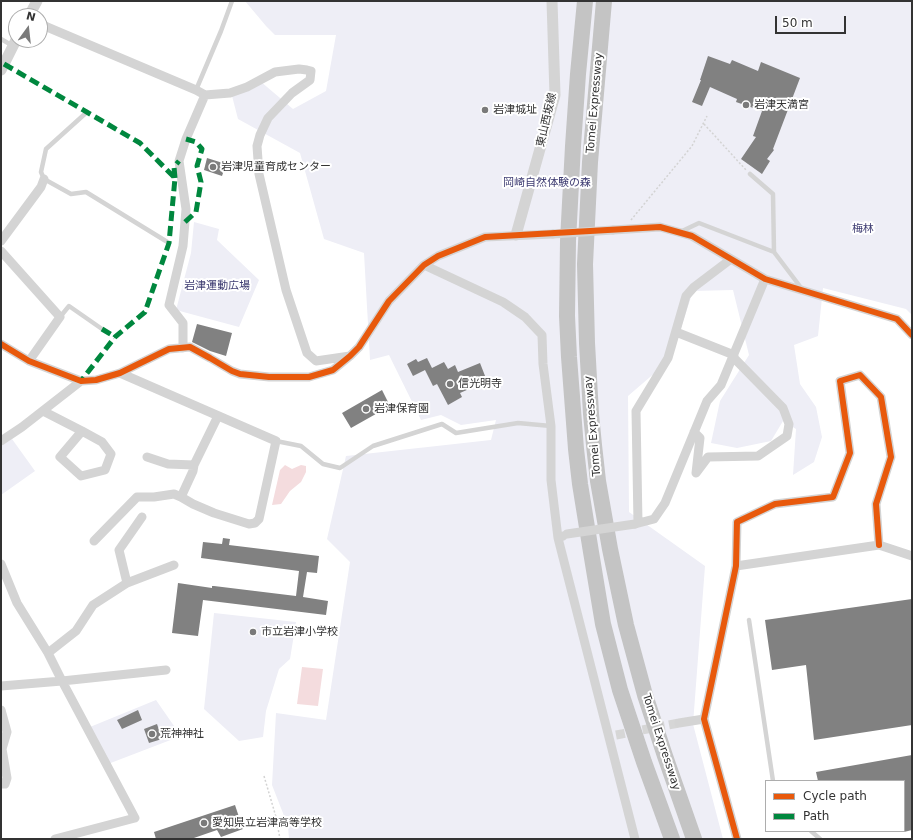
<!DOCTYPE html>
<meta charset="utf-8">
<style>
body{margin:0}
#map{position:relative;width:913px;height:840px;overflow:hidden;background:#fff;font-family:"DejaVu Sans",sans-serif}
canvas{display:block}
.frame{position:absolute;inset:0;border:2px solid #333;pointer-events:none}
.legend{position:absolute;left:765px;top:780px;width:140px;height:52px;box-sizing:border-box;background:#fff;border:1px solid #adadad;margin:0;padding:5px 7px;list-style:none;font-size:12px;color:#333}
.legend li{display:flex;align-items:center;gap:8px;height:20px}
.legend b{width:20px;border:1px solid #adadad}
.north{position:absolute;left:8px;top:8px;width:40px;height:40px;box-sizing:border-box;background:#fff;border:1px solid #adadad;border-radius:50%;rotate:15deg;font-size:11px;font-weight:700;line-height:16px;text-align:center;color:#333}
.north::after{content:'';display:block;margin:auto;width:14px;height:18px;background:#7a7a7a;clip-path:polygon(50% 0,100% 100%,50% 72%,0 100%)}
.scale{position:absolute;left:775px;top:16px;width:71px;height:18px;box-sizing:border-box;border:2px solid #333;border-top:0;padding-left:5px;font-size:12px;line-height:14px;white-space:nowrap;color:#333;-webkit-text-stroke:3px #fff;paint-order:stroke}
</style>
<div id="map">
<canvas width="913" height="840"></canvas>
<div class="frame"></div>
<ul class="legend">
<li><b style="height:5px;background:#e8590c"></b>Cycle path</li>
<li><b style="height:5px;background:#00873e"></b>Path</li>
</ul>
<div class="north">N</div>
<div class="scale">50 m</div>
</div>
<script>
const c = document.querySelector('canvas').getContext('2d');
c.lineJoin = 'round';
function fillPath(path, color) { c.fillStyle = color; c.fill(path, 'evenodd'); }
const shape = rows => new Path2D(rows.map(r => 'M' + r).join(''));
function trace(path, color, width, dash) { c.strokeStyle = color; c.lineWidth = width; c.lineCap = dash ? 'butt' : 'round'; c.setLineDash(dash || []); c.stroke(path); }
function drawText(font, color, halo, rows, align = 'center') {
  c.font = font + ' "DejaVu Sans","Noto Sans JP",sans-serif'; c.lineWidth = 4; c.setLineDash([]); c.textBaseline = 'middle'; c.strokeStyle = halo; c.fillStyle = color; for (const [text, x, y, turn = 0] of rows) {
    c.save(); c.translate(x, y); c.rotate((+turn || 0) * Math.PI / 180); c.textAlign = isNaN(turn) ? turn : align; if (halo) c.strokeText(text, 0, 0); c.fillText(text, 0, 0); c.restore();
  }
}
fillPath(shape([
 [245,1,912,1,912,315,906,309,823,288,818,336,794,345,800,384,816,407,822,437,814,462,793,475,796,429,783,421,771,441,737,448,711,443,720,401,749,355,733,290,693,291,671,359,628,396,629,512,705,566,693,724,723,839,289,839,288,826,272,785,276,713,326,720,350,562,327,539,346,456,491,440,496,420,461,425,441,415,421,420,389,355,370,360,364,253,324,239,300,153,238,119,231,92,260,81,293,109,326,91,336,35,275,35,266,26],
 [194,222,219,229,217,240,259,280,239,327,176,310,191,253],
 [12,439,35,471,1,495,1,446],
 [214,613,296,622,290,659,279,669,266,711,263,737,239,741,204,709],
 [156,700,181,736,108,764,90,727]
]), '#eeeef6');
fillPath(shape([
 [285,465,292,469,301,465,306,466,306,472,301,482,290,491,281,504,272,505,280,470],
 [302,667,323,669,318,706,297,704]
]), '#f4dcde');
fillPath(shape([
 [708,56,730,64,732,60,758,71,761,62,800,78,773,149,774,150,767,159,770,161,762,174,741,159,756,137,753,136,762,111,736,102,737,99,710,87,702,106,692,102,701,80,700,80],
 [207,158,226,164,222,176,204,170],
 [197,324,232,333,226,356,210,351,192,342],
 [427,358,432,368,444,362,448,369,455,365,458,372,480,363,487,381,460,393,462,397,448,405,437,384,433,386,425,370,413,376,407,364,416,359,418,362],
 [382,390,390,406,351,428,342,413],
 [223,538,230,539,229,545,319,556,317,573,307,572,303,597,328,601,326,615,203,600,198,636,172,633,178,583,212,588,212,586,214,586,296,596,299,571,201,558,203,542,222,544],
 [912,599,912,725,814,740,806,665,772,670,765,620],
 [138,710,142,720,122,729,117,720],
 [157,724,162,739,149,743,144,729],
 [912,755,912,830,904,832,904,781,818,781,816,772],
 [235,805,243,829,221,837,217,830,191,839,156,839,154,832]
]), '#818181');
trace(shape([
 [616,735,679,723]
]), '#d6d6d6', 9, [9, 4.5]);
trace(shape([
 [704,124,746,170],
 [631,220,692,146,707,116],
 [264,776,276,817,280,839]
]), '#d3d3d3', 1.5, [2, 2]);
trace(shape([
 [1,39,13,46],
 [196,90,221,31,232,1],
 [87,112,46,149,41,172,44,179,71,194,86,192,169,243],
 [680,232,699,223,774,252,773,194,750,174],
 [774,252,802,289],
 [60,317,69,306,102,329],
 [276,441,301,446,323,464,340,468,373,446,442,424,456,433,518,423,551,426],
 [749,620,773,781],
 [811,831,820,839]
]), '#d4d4d4', 4.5);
trace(shape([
 [40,24,196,90,205,95,230,93,247,87,275,72,299,69,307,70,311,71,310,80,292,93,268,118,260,135,257,146,259,174,286,290,307,353,316,361,350,356],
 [613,230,660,227,692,236,765,279,897,319,912,335],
 [1,241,41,187,44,179],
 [1,251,60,317,29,361],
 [424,265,503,302,525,317,542,335,543,364,551,426,551,480,558,538],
 [676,332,734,355],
 [1,344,29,361,81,381,96,380,120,373,169,349,190,347,210,358,232,371,240,374,269,377,309,377,333,370,350,356,359,347,389,301,424,265,438,256,485,237,553,234],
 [183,348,183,323,169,305,183,246,186,209,179,161,186,139,205,95],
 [120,373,276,441,259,519,255,523,249,524,214,513,193,504,181,497],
 [43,411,82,431,102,442,111,454,105,470,81,476,60,457,82,431],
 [694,432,700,438,696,473,708,457,758,456,787,436,789,424,783,408,733,357],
 [1,441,22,427,81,381],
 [147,457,168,464,194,465],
 [142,517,119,550,127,583,174,565],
 [638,523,636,411,668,358,686,296,694,287,731,259],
 [635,524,654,519,665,503,707,401,721,385,765,279],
 [563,536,558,538,635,839],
 [94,541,137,497,154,497,174,494,181,497,193,471,194,465,218,416],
 [1,564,17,603,48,653,62,681,135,818,55,839],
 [736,566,879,545,912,556],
 [48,653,76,631,93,605,127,583],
 [1,686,62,681,166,670],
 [1,710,7,732,2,749,7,778,5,784,1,784],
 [679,723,704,719],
 [737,839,704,719,736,566,737,522,775,504,833,497,850,453,840,381,860,375,881,397,891,457,876,504,879,545]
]), '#d4d4d4', 9);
trace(shape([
 [29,16,37,1],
 [1,70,16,40],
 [516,235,555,95,552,1]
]), '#d4d4d4', 11);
trace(shape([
 [585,1,578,74,573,146,568,241,567,316,569,357,576,449,580,484,591,552,603,624,620,690,644,762,672,839],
 [604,1,590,162,585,264,587,343,591,414,594,445,598,481,610,549,626,625,645,695,665,756,694,839]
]), '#c4c4c4', 16);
trace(shape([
 [553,234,613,230],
 [567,534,635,524]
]), '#d4d4d4', 9);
trace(shape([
 [4,64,140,143,175,178,169,243,145,312,115,337,81,381],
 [175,178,174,167,179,161],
 [185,222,196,212,201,182,197,166,202,149,196,142,186,139],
 [102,329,115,337]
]), '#00873e', 5, [10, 5]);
trace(shape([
 [1,344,29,361,81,381,96,380,120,373,169,349,190,347,210,358,232,371,240,374,269,377,309,377,333,370,350,356,359,347,389,301,424,265,438,256,485,237,660,227,692,236,765,279,897,319,912,335],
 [737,839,704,719,736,566,737,522,775,504,833,497,850,453,840,381,860,375,881,397,891,457,876,504,879,545]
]), '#e8590c', 6);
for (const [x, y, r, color] of [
 [746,105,4,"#7a7a7a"],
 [485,110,4,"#7a7a7a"],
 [213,167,4,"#7a7a7a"],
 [450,384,4,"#7a7a7a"],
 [366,409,4,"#7a7a7a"],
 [253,632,4,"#7a7a7a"],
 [152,734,4,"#7a7a7a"],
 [204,823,4,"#7a7a7a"]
]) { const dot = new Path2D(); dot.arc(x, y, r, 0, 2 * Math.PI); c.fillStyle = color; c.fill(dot); trace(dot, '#fff', 1.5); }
drawText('11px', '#333', '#fff', [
 ["Tomei Expressway",595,103,-85],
 ["東山西坂線",547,120,-77],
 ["Tomei Expressway",593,426,-95],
 ["Tomei Expressway",661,742,72]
]);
drawText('11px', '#333', '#fff', [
 ["岩津天満宮",754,105],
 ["岩津城址",493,110],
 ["岩津児童育成センター",221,167],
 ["信光明寺",458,384],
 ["岩津保育園",374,409],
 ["市立岩津小学校",261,632],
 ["荒神神社",160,734],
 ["愛知県立岩津高等学校",212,823]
], 'left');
drawText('11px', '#3e3c72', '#fff', [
 ["岡崎自然体験の森",547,183],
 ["梅林",863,229],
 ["岩津運動広場",217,286]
]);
</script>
